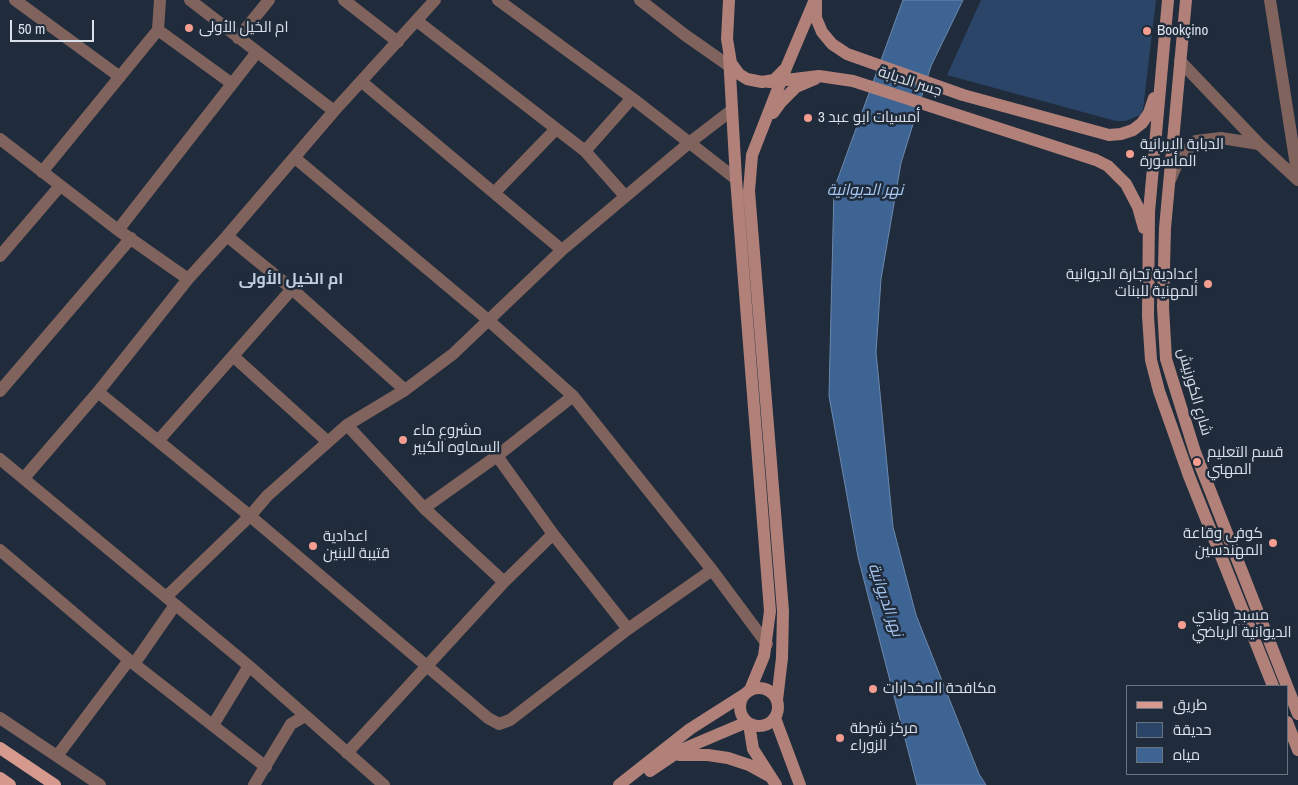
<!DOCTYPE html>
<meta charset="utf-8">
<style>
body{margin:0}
#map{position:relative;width:1298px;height:785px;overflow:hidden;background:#202c3b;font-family:"Archivo Narrow",Cairo,sans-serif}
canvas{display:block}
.legend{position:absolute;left:1126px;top:685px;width:162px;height:90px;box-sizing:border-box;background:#202c3b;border:1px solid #6a7481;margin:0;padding:6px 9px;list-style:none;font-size:15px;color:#d9e0ea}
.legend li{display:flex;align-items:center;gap:10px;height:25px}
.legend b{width:25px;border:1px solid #6a7481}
.scale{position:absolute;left:10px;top:20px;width:84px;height:22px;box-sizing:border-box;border:2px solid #d9e0ea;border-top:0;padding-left:6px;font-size:15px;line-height:18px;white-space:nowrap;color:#d9e0ea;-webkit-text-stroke:4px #202c3b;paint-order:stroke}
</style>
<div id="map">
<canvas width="1298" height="785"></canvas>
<ul class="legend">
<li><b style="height:6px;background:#d6998e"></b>طريق</li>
<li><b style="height:14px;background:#2a4568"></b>حديقة</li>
<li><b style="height:14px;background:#3e6494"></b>مياه</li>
</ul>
<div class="scale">50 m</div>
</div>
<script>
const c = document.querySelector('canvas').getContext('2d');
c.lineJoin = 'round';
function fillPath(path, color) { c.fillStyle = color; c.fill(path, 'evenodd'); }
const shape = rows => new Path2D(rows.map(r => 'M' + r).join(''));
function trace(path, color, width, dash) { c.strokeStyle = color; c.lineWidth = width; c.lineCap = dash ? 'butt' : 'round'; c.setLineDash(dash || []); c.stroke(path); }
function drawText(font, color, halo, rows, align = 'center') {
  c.font = font + ' "Archivo Narrow",Cairo,sans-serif'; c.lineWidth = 5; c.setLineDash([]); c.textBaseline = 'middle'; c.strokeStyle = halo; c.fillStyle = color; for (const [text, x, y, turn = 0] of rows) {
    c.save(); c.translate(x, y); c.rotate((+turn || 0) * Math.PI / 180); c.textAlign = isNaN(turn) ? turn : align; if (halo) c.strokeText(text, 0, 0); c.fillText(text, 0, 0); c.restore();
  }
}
fillPath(shape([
 [981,0,1156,0,1143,109,1140,115,1126,121,1116,121,947,75]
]), '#2a4568');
const water = shape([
 [903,0,963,0,931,66,901,163,881,279,876,352,893,527,916,615,979,774,986,785,917,785,858,557,829,396,834,189,903,0]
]);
fillPath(water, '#3e6494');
trace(water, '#6c89ae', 1);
trace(shape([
 [15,0,120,77],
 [190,0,334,111],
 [344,0,398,42],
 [498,0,632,98,736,179],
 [640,0,685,35,735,70],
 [1270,0,1298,178],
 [417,21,585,151,625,196],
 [158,30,231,83],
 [238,38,269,0],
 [1180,61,1259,144,1298,180],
 [362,82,562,250],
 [0,139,118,230,188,279],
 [585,151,632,98],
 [295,158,487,319,573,396,712,570,767,644],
 [42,172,158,30,160,0],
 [1171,178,1180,157,1196,141,1221,138,1259,144],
 [495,192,556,129],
 [118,230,257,52],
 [227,236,292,289,405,390],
 [0,256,60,186],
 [233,356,328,442],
 [0,391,131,238],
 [98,392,250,516,488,718,499,724,510,720,628,629,712,570],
 [347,425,424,508,504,582],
 [158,441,292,289],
 [497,456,553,534,628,629],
 [0,459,249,666,384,785],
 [24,478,98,392,188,279,227,236,334,111,435,0],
 [424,508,497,456,573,396],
 [0,550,129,660,266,767],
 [166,597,250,516,267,496,347,425,405,390,453,354,562,250,689,143,732,110],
 [134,664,175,605],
 [0,718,100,785],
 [213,725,249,666],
 [347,753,504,582,553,534],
 [57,756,129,660],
 [254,785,291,724,305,716]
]), '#81635d', 12);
trace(shape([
 [729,0,727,39,731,63,739,74,747,79,762,82,774,80,786,68,813,4],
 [816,0,816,18,822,32,832,44,847,54,963,95,1109,135,1121,134,1133,130,1142,123,1149,113,1154,98],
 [1168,0,1149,212,1148,316,1151,360,1159,391,1189,476,1273,686],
 [1186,0,1165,228,1163,307,1166,359,1195,452,1298,714],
 [729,56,736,179,770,611,764,656,750,690],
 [769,82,819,76,853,81,1096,160,1108,166,1126,184,1138,207,1144,228],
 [773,113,781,102,796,87,815,79],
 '740 707a19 19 0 1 1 38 0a19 19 0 1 1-38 0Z',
 [777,700,782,658,783,611,749,191,752,155,786,68],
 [775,718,800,785],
 [1287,722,1298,750],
 [749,724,753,749,776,785],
 [679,755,708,755,728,758,749,765,769,776],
 [650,771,681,750,747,722],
 [619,785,690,729,745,694]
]), '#b18179', 12);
trace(shape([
 [0,748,55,785],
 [0,778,10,785]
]), '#d6998e', 12);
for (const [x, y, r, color] of [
 [189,28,5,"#f59d8e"],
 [1147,31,5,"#f59d8e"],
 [808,118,5,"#f59d8e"],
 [1130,154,5,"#f59d8e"],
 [1208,284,5,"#f59d8e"],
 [403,440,5,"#f59d8e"],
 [1197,462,5,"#f59d8e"],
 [1273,543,5,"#f59d8e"],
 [313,546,5,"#f59d8e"],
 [1182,625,5,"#f59d8e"],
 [873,689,5,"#f59d8e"],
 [840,738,5,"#f59d8e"]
]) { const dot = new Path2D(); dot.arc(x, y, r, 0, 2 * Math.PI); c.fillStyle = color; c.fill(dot); trace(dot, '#202c3b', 2); }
drawText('15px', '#d9e0ea', '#202c3b', [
 ["ام الخيل الأولى",199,28],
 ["Bookçino",1157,31],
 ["أمسيات ابو عبد 3",818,118],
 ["الدبابة الايرانية",1140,145],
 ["المأسورة",1140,162],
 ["إعدادية تجارة الديوانية",1198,275,"right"],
 ["المهنية للبنات",1198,292,"right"],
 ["مشروع ماء",413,431],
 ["السماوه الكبير",413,448],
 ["قسم التعليم",1207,453],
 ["المهني",1207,470],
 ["كوفي وقاعة",1263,534,"right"],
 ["المهندسين",1263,551,"right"],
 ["اعدادية",323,537],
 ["قتيبة للبنين",323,554],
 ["مسبح ونادي",1192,616],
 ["الديوانية الرياضي",1192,633],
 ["مكافحة المخدارات",883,689],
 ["مركز شرطة",850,729],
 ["الزوراء",850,746]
], 'left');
drawText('15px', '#d9e0ea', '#202c3b', [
 ["جسر الدبابة",910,82,18],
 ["شارع الكورنيش",1194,392,74]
]);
drawText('italic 16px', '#a7c8f3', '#202c3b', [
 ["نهر الديوانية",865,191],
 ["نهر الديوانية",885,600,71]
]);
drawText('bold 16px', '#c0cfe2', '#202c3b', [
 ["ام الخيل الأولى",291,280]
]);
</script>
